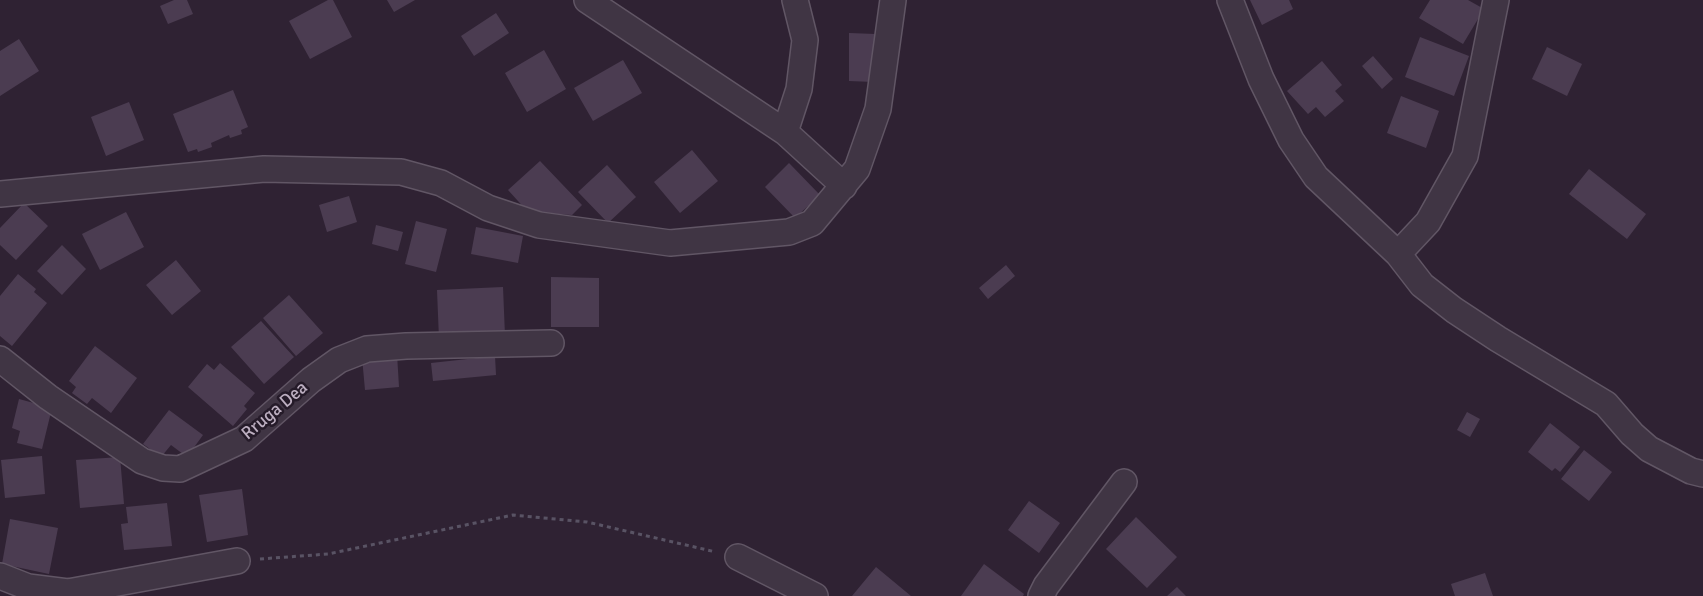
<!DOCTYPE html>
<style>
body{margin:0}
canvas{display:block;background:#2f2233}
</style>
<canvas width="1703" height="596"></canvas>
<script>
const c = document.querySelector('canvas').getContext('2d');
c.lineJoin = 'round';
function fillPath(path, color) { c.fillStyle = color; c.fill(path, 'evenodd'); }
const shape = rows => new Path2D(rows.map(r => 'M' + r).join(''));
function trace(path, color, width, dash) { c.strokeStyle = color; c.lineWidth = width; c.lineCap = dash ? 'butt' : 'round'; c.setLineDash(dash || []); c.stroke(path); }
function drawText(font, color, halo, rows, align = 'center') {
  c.font = font + ' Signika,sans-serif'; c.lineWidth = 5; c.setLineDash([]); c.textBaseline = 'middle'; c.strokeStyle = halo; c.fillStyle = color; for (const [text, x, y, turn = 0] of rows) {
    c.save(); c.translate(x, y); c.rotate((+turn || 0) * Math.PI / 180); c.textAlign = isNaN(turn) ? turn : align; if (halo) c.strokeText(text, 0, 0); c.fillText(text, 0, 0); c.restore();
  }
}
fillPath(shape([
 [174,0,187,0,193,14,168,24,160,6],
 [328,0,333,0,352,37,310,59,289,21],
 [387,0,415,0,394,12],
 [1250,0,1289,0,1293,9,1262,25],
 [1430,0,1468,0,1484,9,1463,44,1419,18],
 [496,13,509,33,474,56,461,36],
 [849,33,875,34,874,82,849,81],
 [1420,37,1469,56,1454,96,1405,77],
 [19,39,39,71,0,96,0,51],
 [1547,47,1582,64,1567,96,1532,79],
 [544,50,566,89,527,112,505,73],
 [1373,56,1393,79,1382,89,1362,66],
 [623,60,642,93,593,121,574,88],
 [1322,61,1342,85,1335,91,1344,101,1325,117,1316,107,1308,114,1287,91],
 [233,90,248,127,241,130,242,134,230,138,229,135,211,143,212,147,198,152,197,149,188,152,173,114],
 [1401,96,1439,111,1426,148,1387,133],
 [129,102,144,140,106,156,91,117],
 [692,150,718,181,680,213,654,182],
 [540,161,582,205,572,215,528,212,508,190],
 [789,163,820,195,795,218,765,187],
 [607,165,636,197,608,223,578,192],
 [1589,169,1646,214,1627,239,1569,194],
 [349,196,357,222,327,232,319,205],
 [24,203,48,226,16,260,0,245,0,228],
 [126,212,144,247,100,270,82,234],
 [416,221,447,229,436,272,405,264],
 [376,225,403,232,398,251,372,244],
 [476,227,523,236,518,263,471,254],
 [62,245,86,269,62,295,37,271],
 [176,260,201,291,172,315,146,285],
 [1006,265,1015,276,988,299,979,288],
 [18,274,36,289,34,292,47,303,12,346,0,336,0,296],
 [551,277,599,278,599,327,551,327],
 [503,287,505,336,439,339,437,290],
 [289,295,323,333,296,356,263,318],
 [261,321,294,357,264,384,231,347],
 [95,346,137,378,111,413,92,398,87,404,72,393,76,387,69,381],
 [397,354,399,387,365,390,362,357],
 [495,356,496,375,433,381,431,363],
 [220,363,255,393,244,406,247,409,233,426,188,387,207,364,214,370],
 [19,399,52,408,42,449,17,443,20,431,12,428],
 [169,410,203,435,187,457,171,445,161,457,143,444],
 [1467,412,1480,419,1470,437,1457,430],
 [1550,423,1580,447,1560,472,1555,468,1552,471,1528,452],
 [1584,450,1612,472,1589,501,1561,479],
 [42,456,45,494,5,498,1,460],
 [120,457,124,504,80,508,76,460],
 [242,489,248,535,207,542,199,495],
 [1029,501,1060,523,1039,553,1008,530],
 [167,503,172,546,124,550,121,524,128,523,126,507],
 [1136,517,1177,557,1147,588,1106,549],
 [10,519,58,528,49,574,2,564],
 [984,564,1024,594,1023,596,961,596],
 [876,567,911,596,852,596],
 [1485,573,1493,596,1455,596,1451,584],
 [1177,587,1186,596,1167,596]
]), '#4b3c51');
const minor = shape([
 [587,0,785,132,844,186],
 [1230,0,1261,79,1291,140,1316,177,1398,254,1422,285,1454,310,1498,339,1606,404,1632,434,1649,449,1691,471,1703,474],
 [785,132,799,89,805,40,795,0],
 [0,194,264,169,401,172,441,183,488,208,539,225,670,243,789,232,812,223,857,169,878,109,893,0],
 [1398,254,1428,222,1465,156,1496,0],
 [0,359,48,397,142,461,163,468,180,469,244,439,311,380,339,360,367,349,406,346,551,343],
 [738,557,815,596],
 [0,576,28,587,68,592,237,561],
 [1041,596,1046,586,1124,482]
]);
trace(minor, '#615665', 28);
trace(shape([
 [260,559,328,554,513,515,587,522,716,552]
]), '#595364', 3, [4, 4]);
trace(minor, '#403544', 25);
drawText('18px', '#bdafc1', '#251b29', [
 ["Rruga Dea",275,411,-40]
]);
</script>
